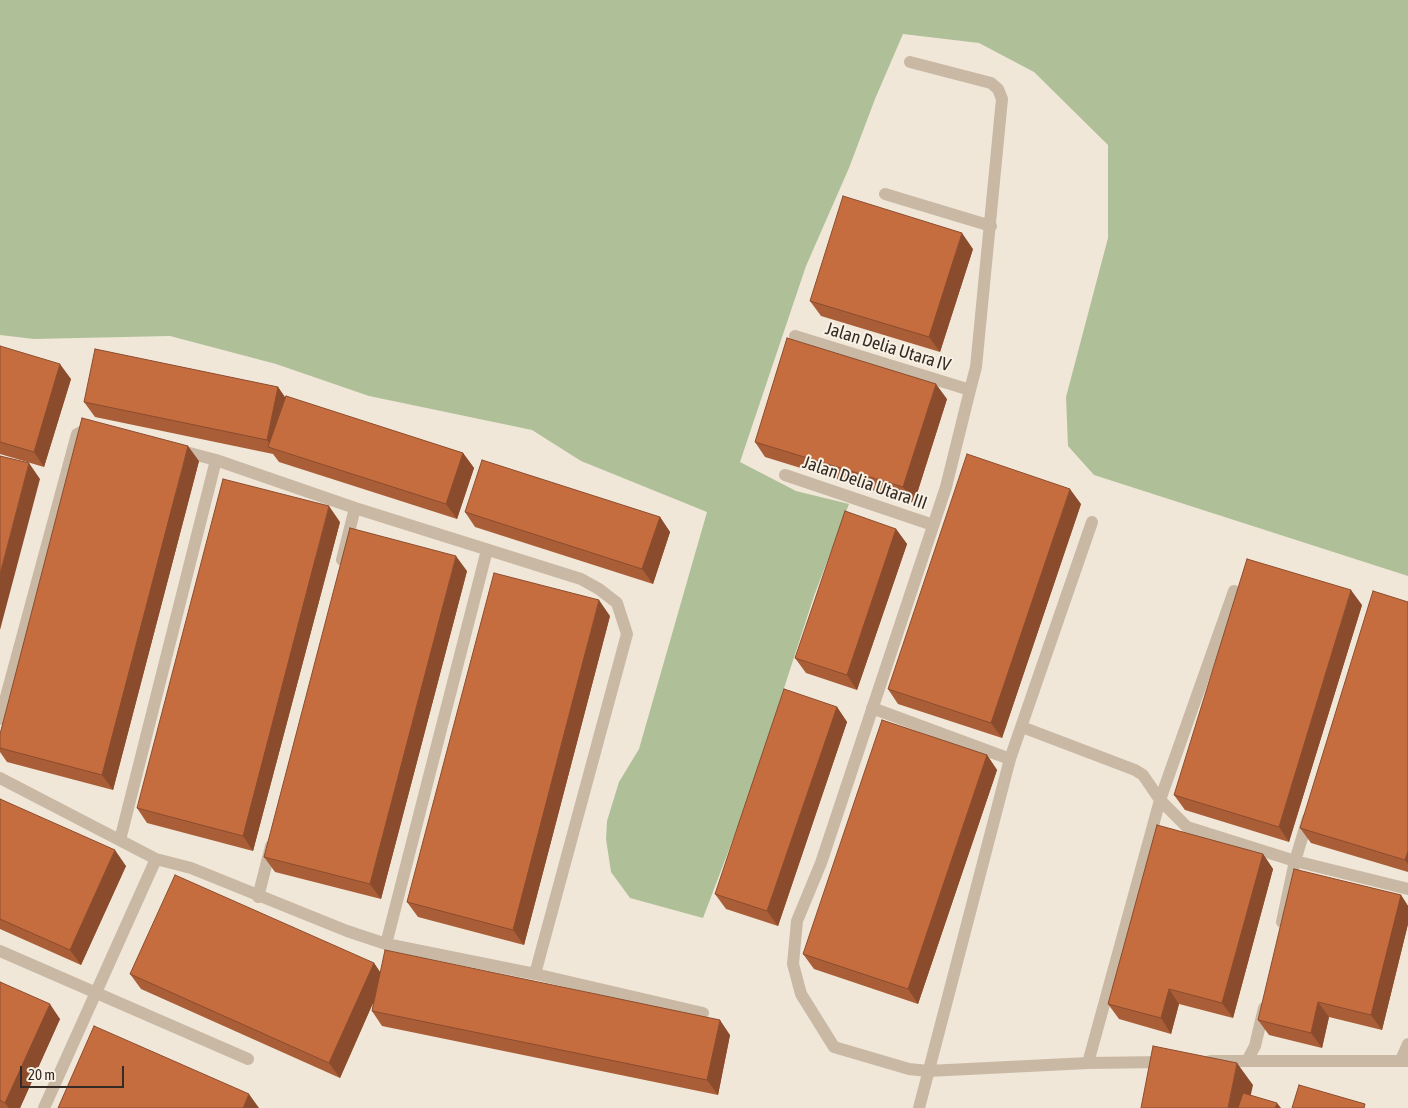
<!DOCTYPE html>
<style>
body{margin:0}
#map{position:relative;width:1408px;height:1108px;overflow:hidden;background:#f1e7d8;font-family:"Asap Condensed",sans-serif}
canvas{display:block}
.scale{position:absolute;left:20px;top:1066px;width:104px;height:22px;box-sizing:border-box;border:2px solid #342b26;border-top:0;padding-left:6px;font-size:15px;line-height:18px;white-space:nowrap;color:#342b26;-webkit-text-stroke:4px #f9f1e4;paint-order:stroke}
</style>
<div id="map">
<canvas width="1408" height="1108"></canvas>
<div class="scale">20 m</div>
</div>
<script>
const c = document.querySelector('canvas').getContext('2d');
c.lineJoin = 'round';
function fillPath(path, color) { c.fillStyle = color; c.fill(path, 'evenodd'); }
const shape = rows => new Path2D(rows.map(r => 'M' + r).join(''));
function trace(path, color, width, dash) { c.strokeStyle = color; c.lineWidth = width; c.lineCap = dash ? 'butt' : 'round'; c.setLineDash(dash || []); c.stroke(path); }
function drawText(font, color, halo, rows, align = 'center') {
  c.font = font + ' "Asap Condensed",sans-serif'; c.lineWidth = 4; c.setLineDash([]); c.textBaseline = 'middle'; c.strokeStyle = halo; c.fillStyle = color; for (const [text, x, y, turn = 0] of rows) {
    c.save(); c.translate(x, y); c.rotate((+turn || 0) * Math.PI / 180); c.textAlign = isNaN(turn) ? turn : align; if (halo) c.strokeText(text, 0, 0); c.fillText(text, 0, 0); c.restore();
  }
}
fillPath(shape([
 [0,0,1408,0,1408,576,1094,475,1068,446,1066,397,1108,238,1108,145,1034,72,979,43,903,34,875,99,849,168,806,266,740,462,796,491,849,504,814,596,746,805,703,918,630,898,611,872,606,839,607,821,619,782,639,749,707,512,581,461,532,430,369,396,276,364,170,336,34,339,0,335]
]), '#afc098');
trace(shape([
 [910,62,991,83,998,89,1002,99,976,367,970,390,946,487,821,863,797,921,793,964,801,994,834,1047,909,1069,928,1071,1088,1063,1160,800,1234,591],
 [885,194,991,226],
 [795,336,970,390],
 [178,450,216,460,355,508,581,579,599,589,617,603,627,634,535,974],
 [785,475,933,525],
 [342,560,355,508],
 [872,708,1010,759],
 [0,719,77,434,89,428,93,428],
 [1022,727,1135,770,1143,775,1160,800,1187,827,1295,861,1408,889],
 [0,778,156,859],
 [120,840,216,460],
 [258,897,271,846],
 [1282,922,1295,861,1308,818],
 [386,944,487,550],
 [0,951,248,1059],
 [1401,1060,1408,1044],
 [1210,1061,1408,1061],
 [1247,1061,1255,1046,1264,1008],
 [1088,1063,1165,1062],
 [44,1108,156,859,191,868,347,931,386,944,535,974,703,1013],
 [919,1108,1010,759,1092,522]
]), '#c9b8a4', 12);
fillPath(shape([
 [973,249,940,352,821,316,810,301],
 [0,348,71,379,44,467,0,454],
 [278,387,285,397,463,453,474,468,457,519,279,462,273,454,95,417,84,402],
 [947,399,914,503,765,457,755,442],
 [199,461,113,790,7,762,0,752,0,734],
 [1081,504,1002,738,898,704,888,689],
 [465,512,660,517,670,532,653,584,475,527],
 [340,522,253,851,147,823,137,808],
 [896,529,907,544,857,690,806,673,795,658],
 [467,571,381,899,275,872,264,857],
 [1408,602,1408,872,1311,843,1300,828],
 [1362,605,1289,842,1185,810,1174,795],
 [610,616,524,945,418,917,407,902],
 [837,707,847,722,778,926,726,909,715,894],
 [987,755,997,770,918,1004,814,969,803,954],
 [0,799,126,866,81,965,0,929],
 [1263,854,1273,869,1233,1018,1179,1004,1171,1034,1119,1019,1108,1004],
 [1401,895,1408,906,1408,924,1382,1030,1329,1017,1322,1048,1269,1035,1258,1020],
 [374,963,380,972,730,1035,718,1095,382,1026,372,1011,373,1003,340,1078,141,989,130,974],
 [0,982,60,1019,20,1108,0,1108]
]), '#aa5e37');
fillPath(shape([
 [962,233,973,249,940,352,929,337],
 [60,364,71,379,44,467,34,452],
 [936,384,947,399,914,503,903,487],
 [278,387,288,402,273,449,267,440],
 [188,446,199,461,113,790,102,775],
 [463,453,474,468,457,519,446,504],
 [29,463,40,479,0,630,0,574],
 [1070,489,1081,504,1002,738,991,723],
 [329,506,340,522,253,851,243,836],
 [660,517,670,532,653,584,642,569],
 [896,529,907,544,857,690,847,675],
 [456,556,467,571,381,899,370,884],
 [1351,590,1362,605,1289,842,1279,827],
 [599,600,610,616,524,945,513,930],
 [837,707,847,722,778,926,767,911],
 [987,755,997,770,918,1004,908,989],
 [115,850,126,866,81,965,70,950],
 [1408,851,1408,864,1405,860],
 [1263,854,1273,869,1233,1018,1222,1003],
 [1401,895,1408,906,1408,924,1382,1030,1371,1015],
 [374,963,384,978,340,1078,329,1063],
 [1169,989,1179,1004,1171,1034,1161,1018],
 [1318,1002,1329,1017,1322,1048,1311,1033],
 [50,1004,60,1019,20,1108,9,1108,5,1103],
 [720,1020,730,1035,718,1095,707,1080],
 [1237,1063,1253,1085,1248,1108,1228,1108],
 [249,1094,259,1108,243,1108],
 [1277,1103,1281,1108,1275,1108]
]), '#8b4c2d');
const building = shape([
 [843,196,962,233,929,337,810,301,843,196],
 [787,338,936,384,903,487,755,442,787,338],
 [0,346,60,364,34,452,0,442,0,346],
 [95,349,278,387,267,440,84,402,95,349],
 [286,396,463,453,446,504,268,447,286,396],
 [82,418,188,446,102,775,0,748,0,734,82,418],
 [967,454,1070,489,991,723,888,689,967,454],
 [0,456,29,463,0,574,0,456],
 [482,460,660,517,642,569,465,512,482,460],
 [223,479,329,506,243,836,137,808,223,479],
 [845,511,896,529,847,675,795,658,845,511],
 [350,528,456,556,370,884,264,857,350,528],
 [1247,559,1351,590,1279,827,1174,795,1247,559],
 [494,573,599,600,513,930,407,902,494,573],
 [1373,591,1408,602,1408,851,1405,860,1300,828,1373,591],
 [784,689,837,707,767,911,715,894,784,689],
 [882,720,987,755,908,989,803,954,882,720],
 [0,799,115,850,70,950,0,919,0,799],
 [1157,825,1263,854,1222,1003,1169,989,1161,1018,1108,1004,1157,825],
 [1294,869,1401,895,1371,1015,1318,1002,1311,1033,1258,1020,1294,869],
 [175,875,374,963,329,1063,130,974,175,875],
 [385,950,720,1020,707,1080,372,1011,385,950],
 [0,982,50,1004,5,1103,0,1100,0,982],
 [94,1026,249,1094,243,1108,58,1108,94,1026],
 [1153,1046,1237,1063,1228,1108,1141,1108,1153,1046],
 [1299,1085,1365,1104,1364,1108,1292,1108,1299,1085],
 [1243,1093,1277,1103,1275,1108,1238,1108,1243,1093]
]);
fillPath(building, '#c66d40');
trace(building, '#8b4c2d', 1);
drawText('18px', '#342b26', '#f9f1e4', [
 ["Jalan Delia Utara IV",888,347,17],
 ["Jalan Delia Utara III",865,483,19]
]);
</script>
